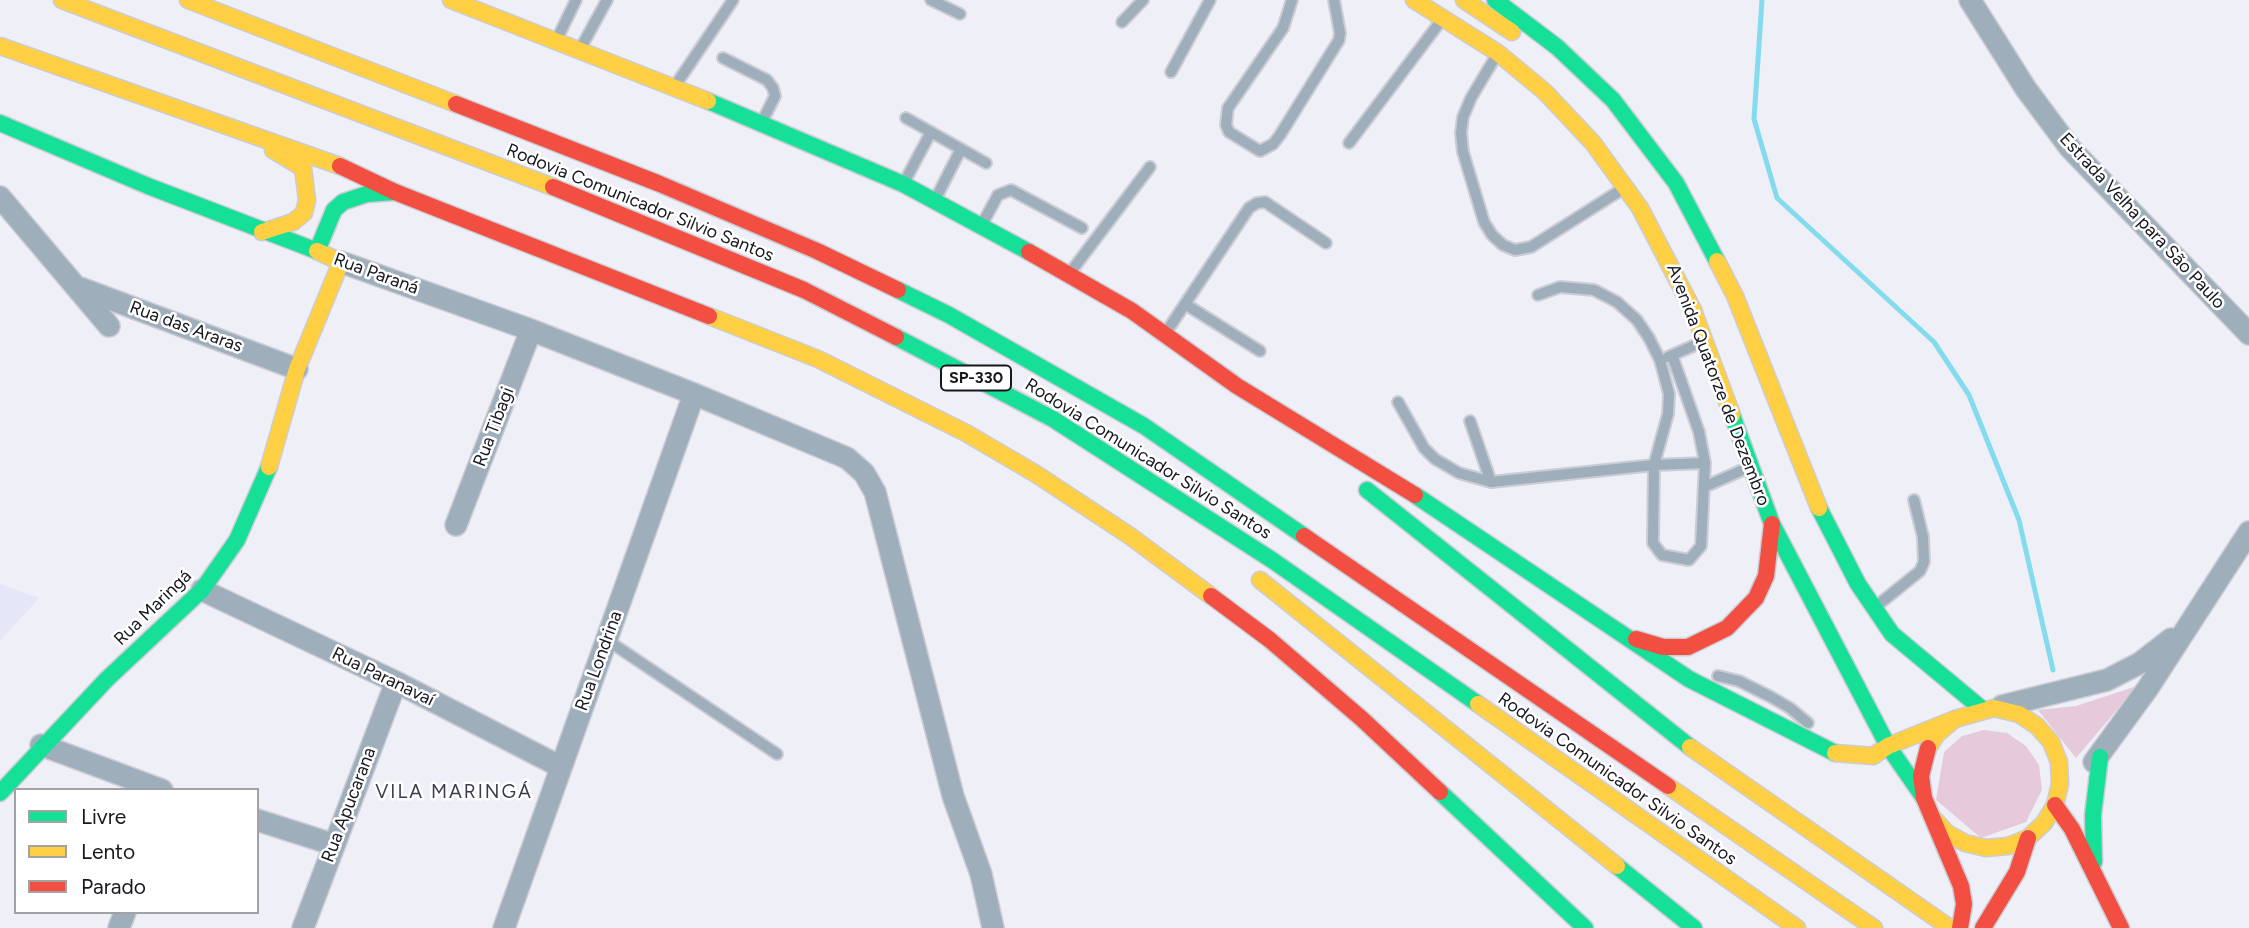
<!DOCTYPE html>
<meta charset="utf-8">
<style>
body{margin:0}
#map{position:relative;width:2249px;height:928px;overflow:hidden;background:#eeeff7;font-family:Figtree,sans-serif}
canvas{display:block}
.legend{position:absolute;left:14px;top:788px;width:245px;height:126px;box-sizing:border-box;background:#fff;border:2px solid #a2a2a5;margin:0;padding:9px 12px;list-style:none;font-size:21px;color:#16171f}
.legend li{display:flex;align-items:center;gap:14px;height:35px}
.legend b{width:35px;border:2px solid #a2a2a5}
</style>
<div id="map">
<canvas width="2249" height="928"></canvas>
<ul class="legend">
<li><b style="height:9px;background:#16e098"></b>Livre</li>
<li><b style="height:9px;background:#ffcf43"></b>Lento</li>
<li><b style="height:9px;background:#f24e42"></b>Parado</li>
</ul>
</div>
<script>
const c = document.querySelector('canvas').getContext('2d');
c.lineJoin = 'round';
function fillPath(path, color) { c.fillStyle = color; c.fill(path, 'evenodd'); }
const shape = rows => new Path2D(rows.map(r => 'M' + r).join(''));
function trace(path, color, width, dash) { c.strokeStyle = color; c.lineWidth = width; c.lineCap = dash ? 'butt' : 'round'; c.setLineDash(dash || []); c.stroke(path); }
function drawText(font, color, halo, rows, align = 'center') {
  c.font = font + ' Figtree,sans-serif'; c.lineWidth = 5; c.setLineDash([]); c.textBaseline = 'middle'; c.strokeStyle = halo; c.fillStyle = color; for (const [text, x, y, turn = 0] of rows) {
    c.save(); c.translate(x, y); c.rotate((+turn || 0) * Math.PI / 180); c.textAlign = isNaN(turn) ? turn : align; if (halo) c.strokeText(text, 0, 0); c.fillText(text, 0, 0); c.restore();
  }
}
fillPath(shape([
 [0,584,39,598,0,641]
]), '#e5e7f9');
fillPath(shape([
 [2137,686,2076,758,2038,710,2076,706],
 [1984,730,2007,733,2026,746,2039,765,2042,790,2026,822,1981,838,1936,800,1944,752,1962,736]
]), '#e6cadc');
trace(shape([
 [1762,0,1754,119,1777,198,1934,342,1969,395,2019,520,2053,670]
]), '#84dbee', 5);
const lane = shape([
 [931,0,960,14],
 [1292,0,1283,28,1228,108,1226,125,1229,132,1260,151,1273,144,1280,135,1339,40,1340,33,1334,0],
 [1122,22,1143,0],
 [559,35,576,0],
 [583,44,607,0],
 [1496,56,1471,98,1463,117,1461,133,1463,152,1484,222,1492,235,1503,245,1515,250,1531,247,1621,190],
 [723,58,767,80,773,88,775,96,765,116],
 [1171,72,1210,0],
 [679,80,733,0],
 [906,118,986,163],
 [1349,143,1440,22],
 [906,179,931,132],
 [937,196,961,149],
 [985,219,998,195,1011,190,1082,228],
 [1073,269,1150,167],
 [1538,295,1560,287,1594,290,1617,302,1637,320,1649,338,1660,360,1669,394,1668,414,1654,465,1653,543,1662,555,1689,560,1701,546,1705,463,1699,432,1672,355],
 [1185,304,1260,351],
 [1169,328,1249,208,1257,203,1265,202,1326,243],
 [1668,357,1702,342],
 [1398,402,1424,448,1435,459,1459,473,1491,482],
 [1470,421,1491,482,1654,465,1705,463],
 [1704,487,1745,469],
 [1879,604,1920,571,1924,562,1923,537,1914,500],
 [607,640,777,754],
 [1718,676,1739,681,1771,697,1790,708,1808,723]
]);
const street = shape([
 [1970,0,2026,89,2070,148,2249,334],
 [0,197,109,326],
 [341,262,531,330,694,394,847,458,864,473,875,492,953,796,981,874,993,928],
 [75,286,297,369],
 [456,525,531,330],
 [202,590,396,682,561,767],
 [2002,706,2107,680,2140,663,2171,639],
 [41,745,162,790],
 [2094,762,2148,688,2249,532],
 [257,820,332,844],
 [119,928,125,912],
 [303,928,396,682],
 [504,928,694,394]
]);
const fast = shape([
 [1495,0,1557,47,1613,100,1676,183,1717,261],
 [708,101,903,184,1029,252],
 [0,123,148,186,317,251,334,210,343,202,367,194,395,192],
 [898,290,949,315,1144,426,1304,536],
 [896,337,1053,419,1272,560,1478,704],
 [1732,415,1772,524,1888,746,1924,798],
 [1367,490,1690,747],
 [1415,495,1689,679,1835,753],
 [1819,508,1858,584,1892,634,1982,709],
 [1440,792,1585,928],
 [0,793,107,679,202,590,237,540,269,467],
 [2094,862,2093,815,2100,757],
 [1617,866,1694,928]
]);
const slow = shape([
 [62,0,553,187],
 [188,0,456,104],
 [451,0,708,101],
 [1414,0,1498,53,1545,92,1593,143,1640,208,1693,310,1732,415],
 [1464,0,1512,32],
 [0,46,340,166],
 [262,232,293,222,304,213,307,200,303,168,273,150],
 [1717,261,1735,296,1819,508],
 [709,316,818,359,966,433,1036,474,1130,536,1211,596],
 [269,467,297,369,341,262,317,251],
 [1260,580,1617,866],
 [1478,704,1797,928],
 [1690,747,1950,928],
 [1928,748,1937,734,1955,719,1994,708,2019,714,2037,726,2051,742,2059,762,2060,784,2055,805,2044,823,2028,838,2008,846,1986,848,1965,843,1947,833,1932,817],
 [1835,753,1873,756,1888,746,1955,719],
 [1668,786,1874,928]
]);
const jam = shape([
 [456,104,660,184,817,251,898,290],
 [340,166,395,192,709,316],
 [553,187,804,290,896,337],
 [1029,252,1132,311,1237,386,1415,495],
 [1304,536,1668,786],
 [1211,596,1270,640,1362,719,1440,792],
 [1636,639,1663,647,1688,647,1727,628,1756,598,1766,576,1772,524],
 [1928,748,1921,776,1924,798,1961,886,1964,904,1960,928],
 [2055,805,2072,829,2121,928],
 [1983,928,2017,872,2028,838]
]);
trace(lane, '#cccdd4', 14);
trace(street, '#cccdd4', 24);
trace(fast, '#cccdd4', 19);
trace(slow, '#cccdd4', 19);
trace(jam, '#cccdd4', 19);
trace(lane, '#9faebb', 10);
trace(street, '#9faebb', 21);
trace(fast, '#16e098', 16);
trace(slow, '#ffcf43', 16);
trace(jam, '#f24e42', 16);
for (const [x, y, w] of [
 [976,378,70]
]) { const box = new Path2D(); box.roundRect(x - w / 2, y - 12.5, w, 25, 5); c.fillStyle = '#fff'; c.fill(box); trace(box, '#16171f', 2); }
drawText('bold 16px', '#16171f', null, [
 ["SP-330",976,378]
]);
drawText('18px', '#16171f', '#fff', [
 ["Rodovia Comunicador Silvio Santos",640,203,22],
 ["Estrada Velha para São Paulo",2142,221,47],
 ["Rua Paraná",376,274,20],
 ["Rua das Araras",186,327,20],
 ["Avenida Quatorze de Dezembro",1718,385,69],
 ["Rua Tibagi",494,427,-69],
 ["Rodovia Comunicador Silvio Santos",1148,459,32],
 ["Rua Maringá",153,608,-44],
 ["Rua Londrina",599,661,-70],
 ["Rua Paranavaí",383,677,26],
 ["Rodovia Comunicador Silvio Santos",1617,779,35],
 ["Rua Apucarana",349,805,-69]
]);
c.letterSpacing = '2px';
drawText('19px', '#3a3d50', '#fff', [
 ["VILA MARINGÁ",454,792]
]);
c.letterSpacing = '0px';
</script>
